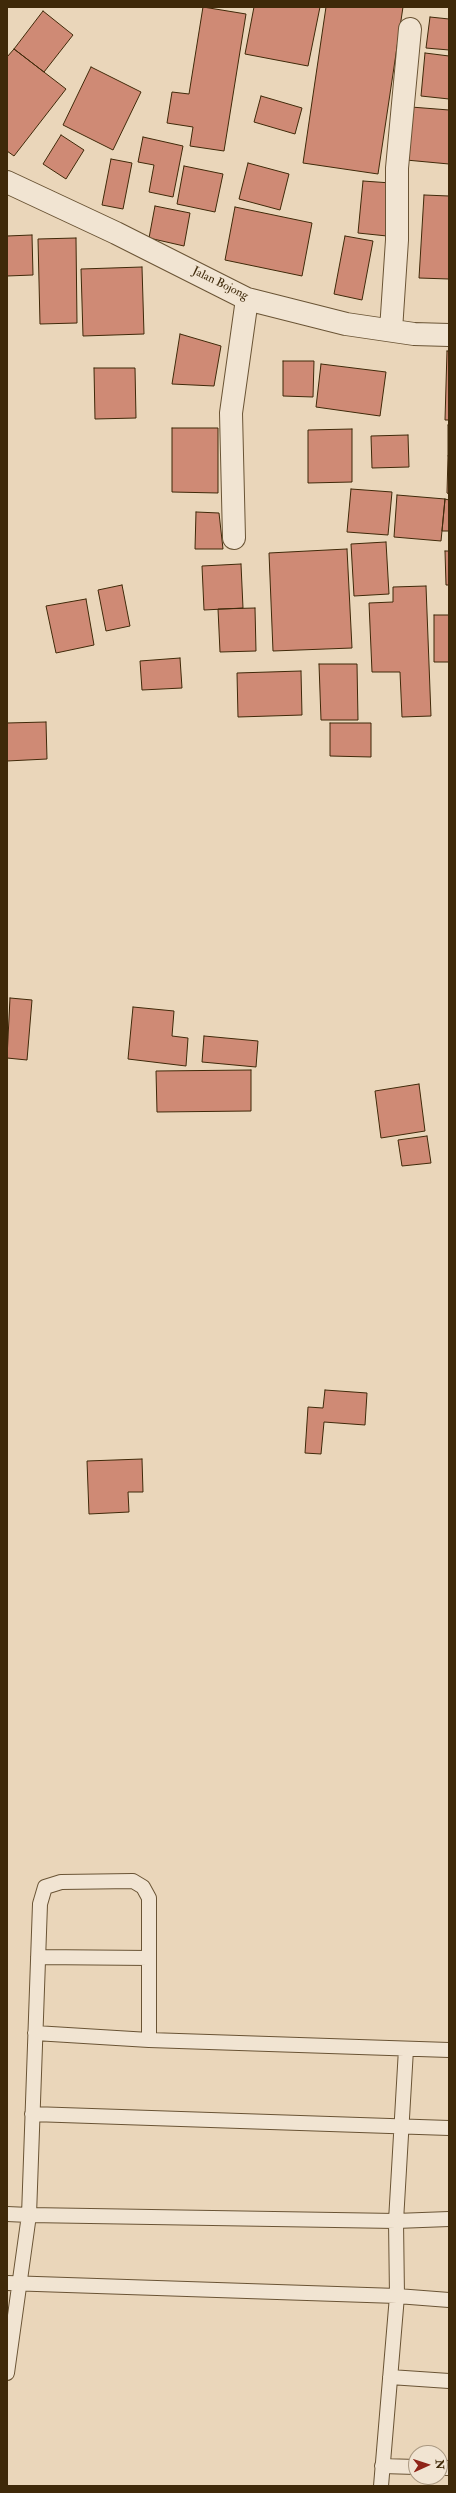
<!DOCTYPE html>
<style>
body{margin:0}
#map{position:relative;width:456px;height:2493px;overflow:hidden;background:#ead6ba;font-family:"IM FELL Double Pica",serif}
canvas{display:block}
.frame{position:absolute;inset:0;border:8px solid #3f2909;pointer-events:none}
.north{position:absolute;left:408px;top:2445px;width:40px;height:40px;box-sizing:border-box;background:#f1e4d2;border:1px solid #aa9982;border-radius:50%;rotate:87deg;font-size:11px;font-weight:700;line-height:16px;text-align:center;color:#3f2909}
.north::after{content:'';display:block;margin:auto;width:14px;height:18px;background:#8f2418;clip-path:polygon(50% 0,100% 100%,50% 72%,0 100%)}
</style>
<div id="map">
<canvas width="456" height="2493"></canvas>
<div class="frame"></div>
<div class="north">N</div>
</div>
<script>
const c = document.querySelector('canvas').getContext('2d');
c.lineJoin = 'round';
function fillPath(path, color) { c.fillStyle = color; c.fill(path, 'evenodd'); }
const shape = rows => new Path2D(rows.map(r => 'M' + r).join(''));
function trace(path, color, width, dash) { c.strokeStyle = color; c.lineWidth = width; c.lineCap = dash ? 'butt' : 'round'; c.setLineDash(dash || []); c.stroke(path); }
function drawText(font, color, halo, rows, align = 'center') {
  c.font = font + ' "IM FELL Double Pica",serif'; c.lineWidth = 4; c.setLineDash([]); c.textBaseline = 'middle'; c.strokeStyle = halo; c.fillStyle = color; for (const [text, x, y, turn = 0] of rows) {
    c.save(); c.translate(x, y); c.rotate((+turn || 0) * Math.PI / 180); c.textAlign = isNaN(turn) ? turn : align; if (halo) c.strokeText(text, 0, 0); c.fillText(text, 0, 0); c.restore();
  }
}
const building = shape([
 [203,7,246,14,224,151,190,146,193,127,167,123,172,92,189,94,203,7],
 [254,7,320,7,308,66,245,54,254,7],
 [326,7,403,7,378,174,303,163,326,7],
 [43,11,73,35,44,72,14,49,43,11],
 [430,17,449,19,449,50,426,48,430,17],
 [14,49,66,89,14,156,7,151,7,57,14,49],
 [425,53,449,56,449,99,421,96,425,53],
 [91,67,141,92,113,150,63,125,91,67],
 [261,96,302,108,295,134,254,122,261,96],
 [411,107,449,110,449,164,406,160,411,107],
 [61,135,84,150,66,179,43,164,61,135],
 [143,137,183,146,173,197,149,192,154,165,138,162,143,137],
 [111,159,132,163,123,209,102,205,111,159],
 [248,163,289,174,280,210,239,199,248,163],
 [184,166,223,174,215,212,177,204,184,166],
 [363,181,391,183,387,236,358,233,363,181],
 [424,195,449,196,449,279,419,278,424,195],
 [155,206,190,213,184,246,149,238,155,206],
 [235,207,312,223,302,276,225,260,235,207],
 [32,235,33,275,7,276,7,236,32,235],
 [345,236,373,241,362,300,334,294,345,236],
 [76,238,77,323,40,324,38,239,76,238],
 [142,267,144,334,83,336,81,269,142,267],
 [180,334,221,346,214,386,172,384,180,334],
 [447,351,449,351,449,420,445,420,447,351],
 [283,361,314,361,313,397,283,396,283,361],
 [321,364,386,372,380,416,316,407,321,364],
 [94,368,135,368,136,418,95,419,94,368],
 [448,425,449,425,449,456,448,456,448,425],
 [172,428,218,428,218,493,172,492,172,428],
 [352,429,352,482,308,483,308,430,352,429],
 [408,435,409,467,372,468,371,436,408,435],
 [448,456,449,456,449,494,447,493,448,456],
 [351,489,392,492,388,535,347,532,351,489],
 [397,495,445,499,441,541,394,537,397,495],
 [445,499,449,500,449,531,442,531,445,499],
 [196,512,219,513,223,549,195,549,196,512],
 [386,542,389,594,354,596,351,544,386,542],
 [347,549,352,648,273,651,269,553,347,549],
 [445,551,449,551,449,585,446,585,445,551],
 [241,564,243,608,204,610,202,566,241,564],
 [122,585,130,626,106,631,98,590,122,585],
 [426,586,431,716,402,717,400,672,372,672,369,603,393,602,393,587,426,586],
 [86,599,94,645,56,653,46,606,86,599],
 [255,608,256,651,220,652,218,609,255,608],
 [434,615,449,615,449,662,434,662,434,615],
 [180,658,182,688,142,690,140,661,180,658],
 [319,664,357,664,358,720,321,720,319,664],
 [301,671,302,715,238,717,237,673,301,671],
 [46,722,47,759,7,761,7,723,46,722],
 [330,723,371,723,371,757,330,756,330,723],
 [10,998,32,1000,27,1060,7,1058,10,998],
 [133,1007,174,1011,172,1036,188,1038,186,1066,128,1059,133,1007],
 [204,1036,258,1041,256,1067,202,1062,204,1036],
 [251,1070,251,1111,157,1112,156,1071,251,1070],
 [419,1084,425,1131,381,1138,375,1091,419,1084],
 [427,1136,431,1163,402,1166,398,1140,427,1136],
 [325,1390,367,1393,365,1425,324,1422,321,1454,305,1453,308,1407,323,1408,325,1390],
 [142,1459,143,1492,128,1492,129,1512,89,1514,87,1461,142,1459]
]);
fillPath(building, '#cf8a75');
trace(building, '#3f2909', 1);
const lane = shape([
 [38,1957,149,1958],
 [35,2033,149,2040],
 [406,2049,396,2221,449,2219],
 [32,2114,449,2128],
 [7,2214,29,2215,40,1904,45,1887,61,1882,133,1881,143,1887,149,1898,149,2040,449,2050],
 [7,2283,397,2296,449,2300],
 [7,2373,29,2215,396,2221,397,2296,381,2486],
 [390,2377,449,2381],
 [382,2466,416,2467],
 [440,2468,449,2468]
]);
const street = shape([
 [7,182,116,233,247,299,346,324,414,334,449,335],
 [391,330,397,240,397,168,410,29],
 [234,538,231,413,247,299]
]);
trace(lane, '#6a5435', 16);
trace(street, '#6a5435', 24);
trace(lane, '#f1e4d2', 14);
trace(street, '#f1e4d2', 22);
drawText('12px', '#3f2909', '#f1e4d2', [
 ["Jalan Bojong",220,284,26]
]);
</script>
